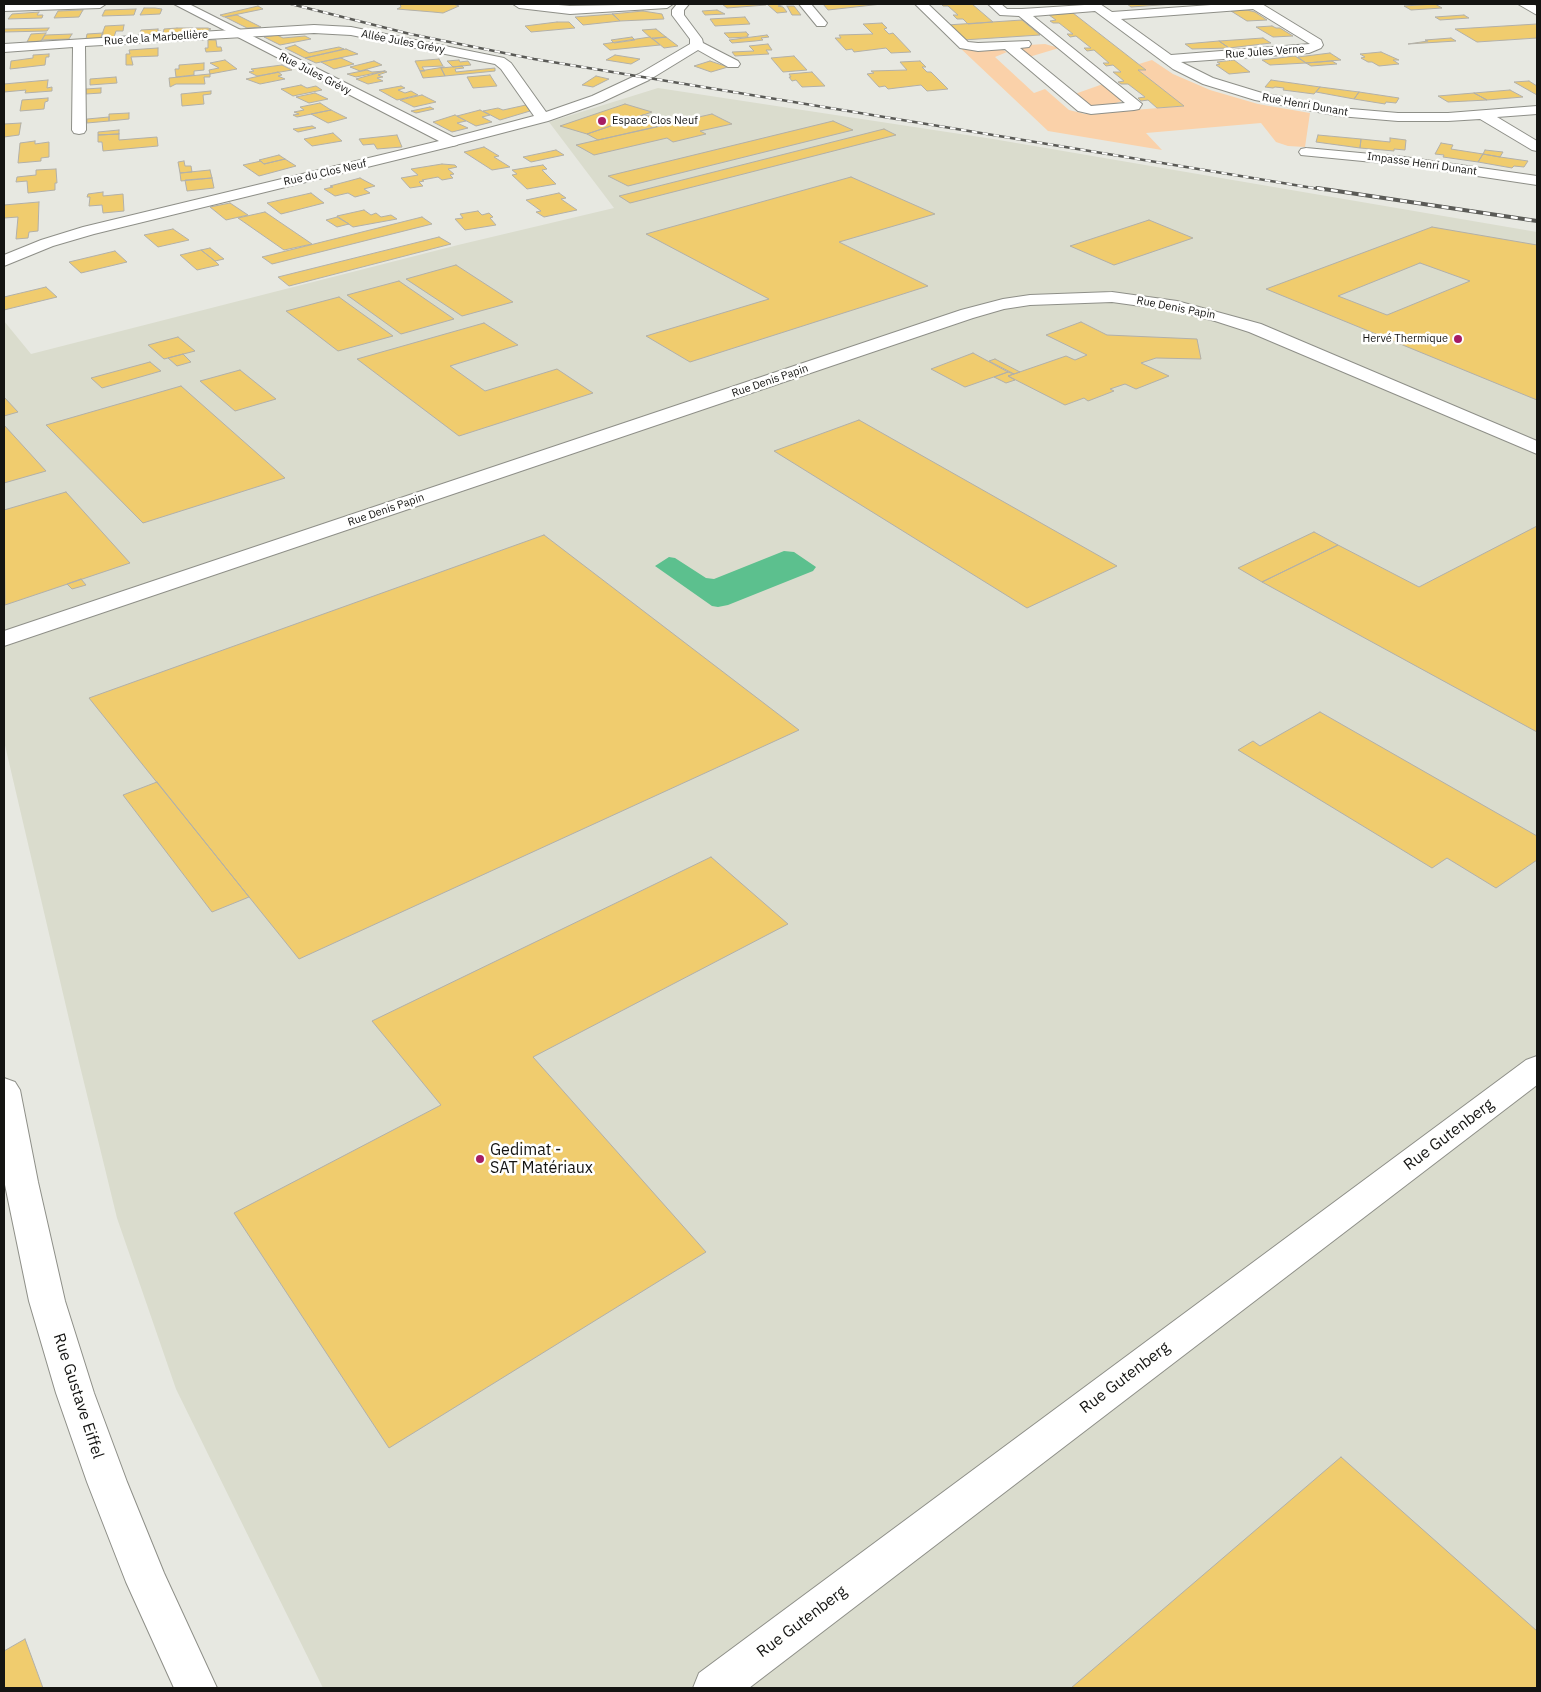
<!DOCTYPE html>
<meta charset="utf-8">
<style>
body{margin:0}
#map{position:relative;width:1541px;height:1692px;overflow:hidden;background:#e7e8e1;font-family:"IBM Plex Sans",sans-serif}
canvas{display:block}
.frame{position:absolute;inset:0;border:5px solid #141412;pointer-events:none}
</style>
<div id="map">
<canvas width="1541" height="1692"></canvas>
<div class="frame"></div>
</div>
<script>
const c = document.querySelector('canvas').getContext('2d');
c.lineJoin = 'round';
function fillPath(path, color) { c.fillStyle = color; c.fill(path, 'evenodd'); }
const shape = rows => new Path2D(rows.map(r => 'M' + r).join(''));
function trace(path, color, width, dash) { c.strokeStyle = color; c.lineWidth = width; c.lineCap = dash ? 'butt' : 'round'; c.setLineDash(dash || []); c.stroke(path); }
function drawText(font, color, halo, rows, align = 'center') {
  c.font = font + ' "IBM Plex Sans",sans-serif'; c.lineWidth = 5; c.setLineDash([]); c.textBaseline = 'middle'; c.strokeStyle = halo; c.fillStyle = color; for (const [text, x, y, turn = 0] of rows) {
    c.save(); c.translate(x, y); c.rotate((+turn || 0) * Math.PI / 180); c.textAlign = isNaN(turn) ? turn : align; if (halo) c.strokeText(text, 0, 0); c.fillText(text, 0, 0); c.restore();
  }
}
fillPath(shape([
 [658,88,993,139,1537,232,1537,1688,323,1688,176,1389,117,1218,79,1062,4,741,4,321,31,354,458,245,614,208,549,122]
]), '#dadccd');
fillPath(shape([
 [1045,44,1059,48,1029,57,1022,49,1023,47,1028,45],
 [958,46,997,48,1005,51,1007,52,995,57,1034,93,1045,89,1069,110,1085,114,1183,106,1138,70,1145,70,1139,64,1152,60,1173,74,1210,90,1258,104,1310,113,1305,147,1288,146,1276,142,1261,123,1146,133,1162,150,1048,131],
 [1103,84,1122,101,1113,104,1092,106,1084,104,1072,95]
]), '#fad1a9');
fillPath(shape([
 [784,551,794,552,816,567,813,571,728,605,718,607,712,606,655,566,669,557,675,558,706,578,714,579]
]), '#5cc08e');
const building = shape([
 [400,4,453,4,459,6,443,13,433,12,397,9,401,7,400,4],
 [722,4,765,4,766,5,727,8,722,4],
 [767,4,785,4,778,6,783,7,787,12,777,13,767,4],
 [823,4,882,4,828,10,823,4],
 [941,4,972,4,993,22,968,24,963,19,957,19,953,15,958,15,948,6,943,6,941,4],
 [1127,4,1173,4,1131,7,1127,4],
 [1435,4,1442,8,1411,10,1404,6,1435,4],
 [258,6,263,9,224,17,220,15,258,6],
 [787,6,794,6,801,15,792,15,787,6],
 [144,8,155,8,162,9,160,14,140,15,144,8],
 [136,9,134,15,102,16,105,10,136,9],
 [83,10,79,17,54,18,58,11,83,10],
 [717,10,725,14,705,15,702,11,717,10],
 [1247,10,1255,12,1267,20,1247,21,1231,11,1247,10],
 [643,11,662,14,664,19,620,21,612,14,643,11],
 [39,12,37,15,43,15,42,18,8,19,12,14,39,12],
 [1073,13,1146,70,1138,70,1184,106,1157,108,1148,100,1141,101,1138,98,1145,97,1128,84,1121,84,1118,82,1124,81,1113,72,1121,72,1113,65,1106,66,1103,63,1109,63,1094,50,1087,51,1084,48,1091,48,1076,36,1070,37,1067,34,1073,34,1059,23,1053,23,1050,21,1056,20,1049,15,1073,13],
 [613,14,620,21,583,25,575,17,613,14],
 [237,15,261,27,247,28,225,17,237,15],
 [1464,15,1469,18,1440,20,1435,17,1464,15],
 [745,17,750,24,715,26,710,19,745,17],
 [1022,20,1040,35,963,40,947,25,1022,20],
 [557,22,569,22,575,28,531,32,525,26,557,22],
 [882,23,887,28,884,29,889,34,893,33,911,52,891,53,886,48,854,52,852,49,846,50,835,38,841,38,839,35,873,34,863,24,882,23],
 [1537,24,1537,38,1477,42,1455,29,1537,24],
 [124,25,123,31,116,31,114,37,101,37,105,26,124,25],
 [1272,26,1276,28,1280,28,1293,36,1273,37,1256,27,1272,26],
 [49,28,47,31,4,32,4,29,49,28],
 [177,28,208,28,211,29,206,31,163,34,164,29,177,28],
 [158,29,158,31,161,31,160,34,139,35,141,30,158,29],
 [656,29,666,37,652,39,642,30,656,29],
 [746,32,749,35,747,35,748,37,729,38,724,33,746,32],
 [46,33,41,41,27,42,31,34,46,33],
 [103,33,101,38,86,39,87,34,103,33],
 [72,34,69,39,42,40,45,35,72,34],
 [277,35,283,38,305,36,311,39,280,45,264,37,277,35],
 [767,35,769,37,761,38,763,40,755,41,732,43,729,40,767,35],
 [632,37,635,40,614,43,611,40,632,37],
 [650,37,660,45,610,50,603,44,650,37],
 [666,37,678,46,664,48,652,38,666,37],
 [1263,38,1271,43,1229,48,1219,41,1263,38],
 [1451,38,1456,41,1408,44,1428,41,1425,40,1451,38],
 [208,40,216,40,217,47,221,47,222,51,206,52,205,48,208,48,208,40],
 [1219,41,1229,48,1192,49,1185,44,1219,41],
 [768,44,772,50,766,50,769,54,735,56,732,52,754,51,749,46,768,44],
 [295,45,309,53,339,47,344,49,305,58,285,48,295,45],
 [158,48,158,56,131,57,133,65,126,65,126,54,130,54,129,50,158,48],
 [346,49,358,54,316,63,305,58,346,49],
 [1381,52,1399,60,1393,60,1399,64,1379,66,1372,62,1368,62,1361,58,1365,57,1360,54,1381,52],
 [1330,53,1341,60,1306,63,1298,57,1330,53],
 [49,54,49,57,46,57,45,65,10,69,11,61,33,58,33,55,49,54],
 [615,55,640,59,631,64,606,60,615,55],
 [794,56,807,70,783,72,771,58,794,56],
 [1295,56,1306,63,1270,65,1262,60,1295,56],
 [341,58,354,64,334,69,321,62,341,58],
 [439,59,443,66,422,67,425,71,420,71,415,61,439,59],
 [225,60,237,69,210,74,209,70,219,68,210,63,225,60],
 [459,60,460,62,468,61,471,65,453,67,447,61,459,60],
 [1234,60,1250,72,1229,74,1216,65,1220,64,1217,62,1234,60],
 [374,61,382,65,360,71,350,67,374,61],
 [710,61,728,67,711,72,694,66,710,61],
 [920,61,926,67,922,67,927,72,931,72,948,89,927,91,921,85,888,89,885,86,879,87,867,74,874,73,871,71,907,70,900,62,920,61],
 [1332,61,1337,64,1311,66,1306,63,1332,61],
 [204,63,204,70,194,71,194,75,176,77,175,69,179,69,179,65,204,63],
 [282,65,292,70,257,76,249,72,254,71,251,69,282,65],
 [462,66,464,68,455,69,456,72,495,68,495,71,445,76,441,68,462,66],
 [444,67,441,68,445,76,423,78,420,71,444,67],
 [367,70,372,72,385,71,356,77,347,74,367,70],
 [385,71,387,72,378,75,383,77,377,78,383,81,368,84,356,79,385,71],
 [278,72,282,75,278,76,285,79,260,84,246,79,278,72],
 [812,72,825,86,802,87,796,80,792,81,789,77,791,77,789,74,812,72],
 [210,74,210,77,204,77,205,84,176,84,170,87,169,78,210,74],
 [490,75,497,86,473,88,467,77,490,75],
 [596,76,609,79,593,87,582,85,596,76],
 [116,77,117,83,90,85,90,79,116,77],
 [48,80,47,88,52,87,52,91,25,93,26,90,4,92,4,84,48,80],
 [1271,80,1320,87,1314,94,1283,90,1284,88,1275,87,1273,88,1265,87,1271,80],
 [1529,81,1537,86,1537,95,1514,82,1529,81],
 [301,85,307,88,316,86,322,90,293,96,281,89,301,85],
 [401,86,405,88,398,90,405,93,411,91,418,95,397,100,379,90,401,86],
 [1320,87,1359,92,1354,99,1316,92,1320,87],
 [101,88,101,93,86,94,86,89,101,88],
 [1510,90,1523,97,1487,100,1474,93,1510,90],
 [211,91,211,94,203,95,204,104,182,106,181,94,211,91],
 [1359,92,1399,98,1396,103,1386,102,1385,104,1354,99,1359,92],
 [315,93,328,99,309,103,296,97,315,93],
 [1474,93,1487,100,1448,102,1438,96,1474,93],
 [422,95,436,102,414,107,400,100,422,95],
 [48,98,48,101,45,102,44,109,20,111,22,100,48,98],
 [320,103,331,110,297,117,293,115,299,114,294,112,304,110,300,107,320,103],
 [625,104,652,112,587,134,560,126,625,104],
 [526,105,530,111,500,120,483,111,498,108,503,110,526,105],
 [430,107,434,109,416,113,411,111,430,107],
 [331,110,347,118,328,123,311,114,331,110],
 [480,110,490,115,482,117,492,122,476,126,457,116,480,110],
 [129,113,129,119,109,121,109,114,129,113],
 [712,114,732,124,700,131,706,134,673,142,667,138,594,155,576,145,712,114],
 [455,115,466,121,457,123,468,128,452,132,433,122,455,115],
 [643,115,679,122,598,140,587,134,643,115],
 [109,117,109,121,87,123,87,119,109,117],
 [833,121,853,130,628,186,608,176,833,121],
 [21,123,19,135,4,137,4,124,21,123],
 [312,126,316,128,298,132,293,129,312,126],
 [884,129,896,135,630,203,619,196,884,129],
 [119,130,119,134,98,135,98,132,119,130],
 [333,133,342,141,312,146,304,139,333,133],
 [119,134,119,140,157,137,158,146,103,151,102,142,98,142,98,135,119,134],
 [397,135,402,147,377,149,374,144,363,145,359,139,397,135],
 [1318,135,1361,139,1360,148,1316,142,1318,135],
 [1390,138,1406,140,1405,150,1394,149,1394,151,1360,148,1361,139,1390,142,1390,138],
 [35,141,35,144,49,142,49,157,41,158,41,161,18,163,20,143,35,141],
 [1441,143,1453,145,1451,149,1483,154,1478,162,1443,157,1444,155,1435,154,1441,143],
 [484,147,499,156,494,157,510,167,492,170,464,152,484,147],
 [556,150,564,155,531,162,523,157,556,150],
 [1485,150,1503,152,1500,157,1483,154,1485,150],
 [1483,154,1500,157,1528,161,1524,167,1514,166,1512,168,1478,162,1483,154],
 [279,155,285,159,264,164,259,160,279,155],
 [285,159,296,166,259,176,243,165,261,161,264,164,285,159],
 [184,161,185,166,191,166,192,172,180,173,178,162,184,161],
 [442,164,455,165,457,167,448,169,454,174,450,175,453,178,442,180,438,177,422,180,424,181,419,182,423,186,410,188,401,178,418,175,411,169,442,164],
 [543,165,547,169,542,170,556,184,527,189,512,175,517,174,512,170,543,165],
 [56,169,57,183,55,183,55,190,28,193,27,181,16,182,17,177,36,175,36,170,56,169],
 [210,170,212,178,181,181,180,173,210,170],
 [851,177,935,214,839,242,928,286,690,362,646,336,769,299,646,234,851,177],
 [212,178,214,188,187,191,185,180,212,178],
 [360,178,375,186,364,189,370,193,355,197,348,193,335,196,324,189,333,187,330,186,360,178],
 [103,192,103,196,123,194,124,211,103,213,102,205,89,206,90,197,87,197,88,194,103,192],
 [311,193,324,203,281,214,267,203,311,193],
 [559,193,566,198,561,199,577,210,544,217,536,212,541,211,526,200,559,193],
 [39,202,38,231,29,232,28,238,16,239,18,217,4,218,4,205,39,202],
 [230,203,248,215,226,220,210,207,230,203],
 [364,210,371,215,376,213,381,217,391,215,397,219,353,227,337,216,364,210],
 [478,211,482,215,489,213,493,217,490,218,496,225,465,230,455,219,463,218,460,214,478,211],
 [265,212,312,244,284,250,238,218,265,212],
 [337,217,349,224,337,227,326,220,337,217],
 [422,217,432,224,272,264,262,257,422,217],
 [1149,220,1193,238,1114,265,1070,246,1149,220],
 [1432,227,1537,245,1537,400,1266,289,1432,227],
 [1420,263,1470,281,1387,315,1338,296,1420,263],
 [173,229,189,240,158,247,144,235,173,229],
 [439,237,451,244,289,286,278,277,439,237],
 [210,248,224,259,215,261,201,250,210,248],
 [201,250,215,261,219,265,197,270,180,255,201,250],
 [115,251,127,262,81,273,69,262,115,251],
 [456,265,513,302,462,316,406,279,456,265],
 [399,281,454,319,401,334,347,295,399,281],
 [46,287,57,297,4,310,4,297,46,287],
 [339,297,393,336,338,351,286,311,339,297],
 [1081,322,1107,335,1197,339,1201,359,1156,358,1141,363,1169,376,1136,389,1125,384,1110,389,1114,391,1088,401,1084,398,1065,405,1008,376,1066,356,1075,360,1087,355,1046,335,1081,322],
 [484,323,518,345,450,366,485,391,557,369,593,393,459,436,357,359,484,323],
 [178,337,195,351,164,359,148,345,178,337],
 [973,353,1008,372,965,387,931,369,973,353],
 [183,354,191,362,177,366,168,358,183,354],
 [995,359,1020,372,1014,374,989,361,995,359],
 [150,362,161,371,102,388,91,378,150,362],
 [240,370,276,399,235,411,200,381,240,370],
 [1008,372,1014,374,1008,376,1015,380,1006,383,994,377,1008,372],
 [181,386,285,478,143,523,46,425,181,386],
 [4,397,18,412,4,416,4,397],
 [859,420,1117,566,1027,608,774,451,859,420],
 [4,425,46,471,4,483,4,425],
 [66,492,130,563,5,605,4,510,66,492],
 [1537,526,1537,732,1262,582,1338,545,1419,587,1537,526],
 [1314,532,1338,545,1262,582,1238,568,1314,532],
 [544,535,799,730,299,959,89,698,544,535],
 [81,579,86,585,72,589,67,584,81,579],
 [1320,712,1537,836,1537,860,1496,888,1447,858,1432,868,1238,750,1253,741,1260,746,1320,712],
 [157,782,249,897,212,912,123,795,157,782],
 [711,857,788,924,533,1057,706,1252,389,1448,234,1213,441,1105,372,1021,711,857],
 [1341,1457,1537,1631,1537,1688,1071,1688,1341,1457],
 [25,1639,43,1688,4,1688,4,1651,25,1639]
]);
fillPath(building, '#f0cc6e');
trace(building, '#b2b0a9', 1);
const minor = shape([
 [4,4,106,4,100,8,4,11,4,4],
 [513,4,547,4,570,6,673,4,667,8,570,14,519,8,513,4],
 [677,4,689,4,684,10,684,15,702,39,703,43,738,61,740,64,738,67,728,67,698,50,649,80,602,102,548,121,452,146,447,145,445,142,447,139,534,116,501,69,495,64,351,35,314,33,85,46,86,130,84,133,79,134,74,133,72,130,73,47,4,52,4,44,314,25,351,27,504,58,511,63,546,112,592,96,639,74,690,44,690,39,672,15,672,10,677,4],
 [799,4,811,4,827,23,825,26,817,26,799,4],
 [915,4,928,4,968,42,978,43,1029,41,1031,44,1029,47,1020,48,1091,106,1125,103,1019,16,1000,15,988,4,1001,4,1007,9,1022,9,1100,4,1112,12,1225,4,1262,4,1321,40,1323,45,1321,48,1309,53,1181,62,1213,78,1262,93,1339,108,1398,113,1448,113,1537,106,1537,114,1497,117,1537,141,1537,151,1532,150,1480,119,1448,121,1398,121,1339,116,1255,100,1203,84,1173,69,1095,11,1033,16,1142,104,1139,109,1134,110,1091,114,1078,111,1005,49,978,51,960,48,915,4],
 [1253,9,1310,44,1171,55,1121,19,1253,9],
 [1518,4,1532,4,1537,6,1537,15,1518,4],
 [1306,148,1404,157,1537,176,1537,185,1404,165,1301,155,1299,152,1301,149,1306,148],
 [1112,292,1177,301,1261,324,1537,441,1537,454,1249,332,1215,321,1177,311,1112,302,1030,305,1004,309,973,318,4,646,4,631,961,310,1003,299,1030,295,1112,292],
 [1537,1056,1537,1085,749,1688,693,1688,699,1673,1526,1060,1537,1056]
]);
const tertiary = shape([
 [174,4,189,4,457,139,459,142,457,145,94,234,53,246,4,266,4,255,41,240,83,227,439,141,174,4],
 [4,1078,15,1082,20,1090,38,1182,65,1301,94,1393,127,1482,164,1573,217,1688,174,1688,126,1582,87,1482,56,1393,29,1301,4,1180,4,1078]
]);
trace(minor, '#8e8f88', 2);
trace(tertiary, '#8e8f88', 2);
fillPath(minor, '#fff');
fillPath(tertiary, '#fff');
const railFar1 = shape([
 [291,4,410,34,534,59,1325,190]
]);
const rail = shape([
 [1317,188,1537,221]
]);
trace(railFar1, '#5a5a56', 2.5);
trace(rail, '#5a5a56', 4);
trace(railFar1, '#fffffe', 2, [5.5]);
trace(rail, '#fffffe', 2.5, [7]);
for (const [x, y, r, color] of [
 [602,121,5,"#a61c64"],
 [1458,339,5,"#a61c64"],
 [480,1159,5,"#a61c64"]
]) { const dot = new Path2D(); dot.arc(x, y, r, 0, 2 * Math.PI); c.fillStyle = color; c.fill(dot); trace(dot, '#fffffe', 2); }
drawText('11px', '#141412', '#fffffe', [
 ["Rue de la Marbellière",156,38,-4],
 ["Allée Jules Grévy",403,42,11],
 ["Rue Jules Verne",1265,52,-4],
 ["Rue Jules Grévy",315,74,27],
 ["Rue Henri Dunant",1305,105,10],
 ["Impasse Henri Dunant",1422,164,8],
 ["Rue du Clos Neuf",325,173,-13],
 ["Rue Denis Papin",1176,308,11],
 ["Rue Denis Papin",770,381,-19],
 ["Rue Denis Papin",386,510,-19]
]);
drawText('11px', '#141412', '#fffffe', [
 ["Espace Clos Neuf",612,121],
 ["Hervé Thermique",1448,339,"right"]
], 'left');
drawText('16px', '#141412', '#fffffe', [
 ["Rue Gutenberg",1449,1135,-37],
 ["Rue Gutenberg",1125,1378,-37],
 ["Rue Gustave Eiffel",78,1396,72],
 ["Rue Gutenberg",802,1622,-37]
]);
drawText('16px', '#141412', '#fffffe', [
 ["Gedimat -",490,1150],
 ["SAT Matériaux",490,1168]
], 'left');
</script>
